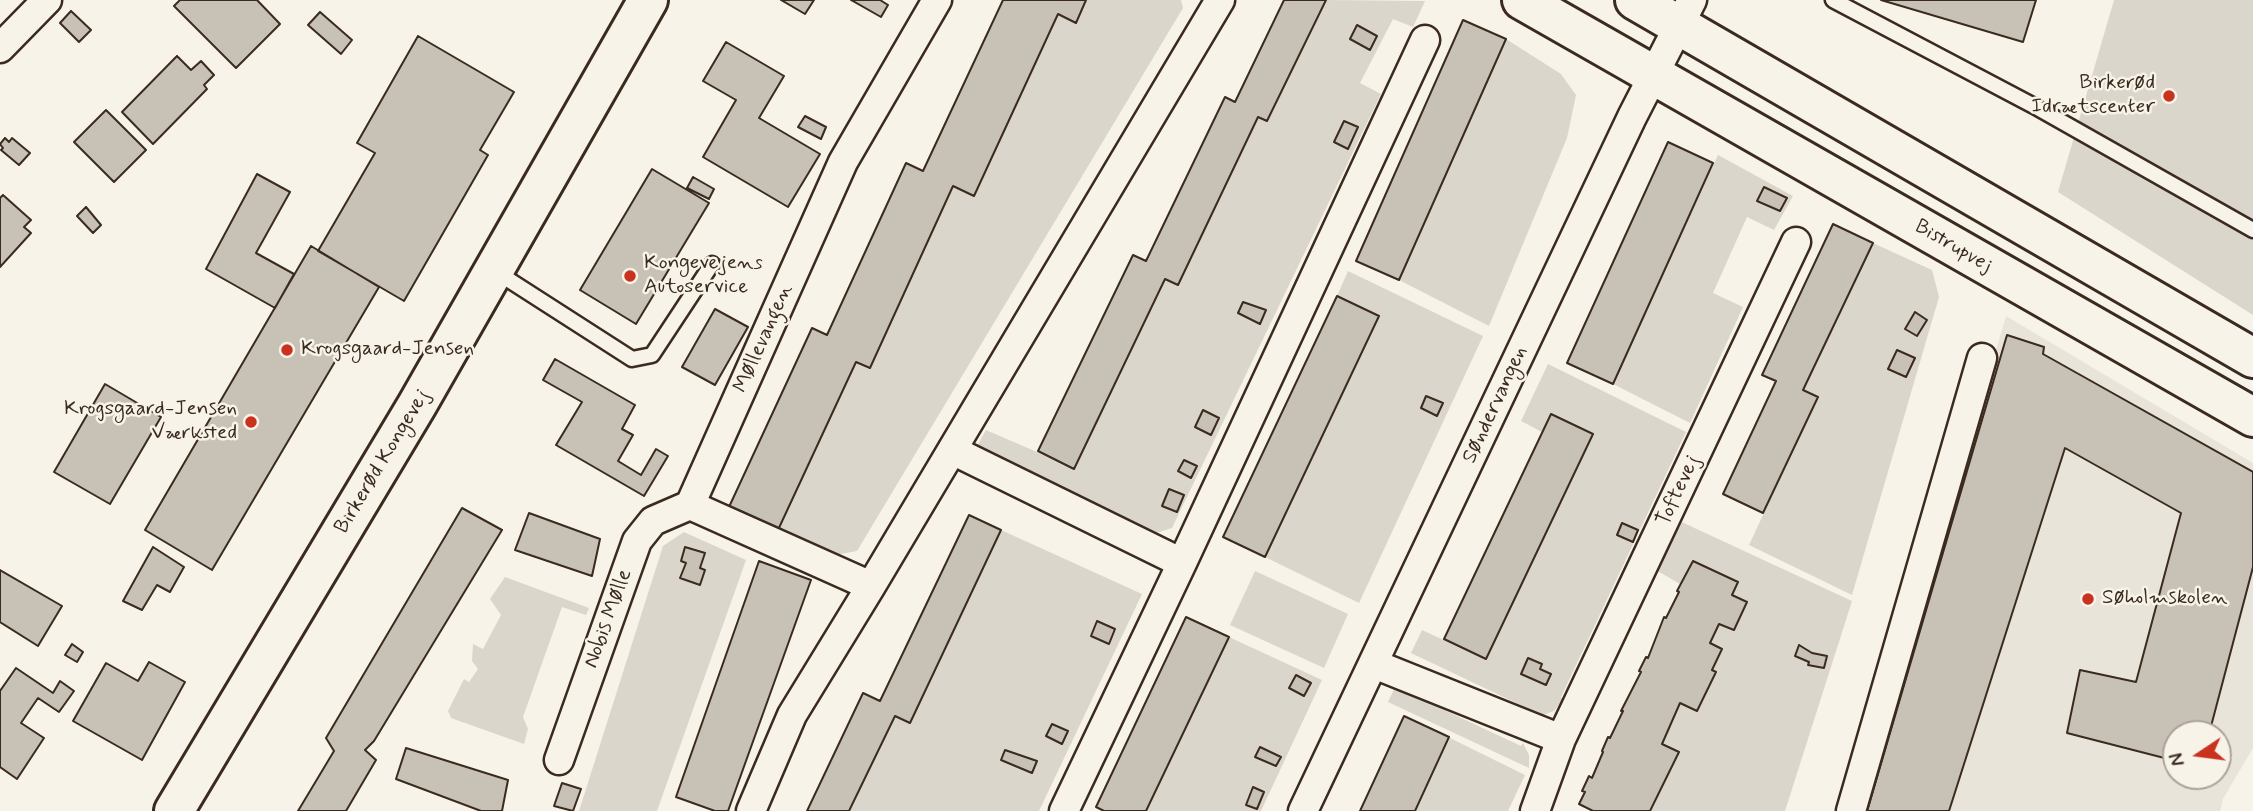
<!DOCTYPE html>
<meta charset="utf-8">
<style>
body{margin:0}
#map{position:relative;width:2253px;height:811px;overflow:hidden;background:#f7f3e8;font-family:Mynerve,sans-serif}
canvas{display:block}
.north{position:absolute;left:2162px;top:720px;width:70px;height:70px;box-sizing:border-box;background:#f7f3e8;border:2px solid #aca397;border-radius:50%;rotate:257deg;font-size:19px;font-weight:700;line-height:28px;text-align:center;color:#3b2a1e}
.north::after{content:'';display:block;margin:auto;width:24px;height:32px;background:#c8321e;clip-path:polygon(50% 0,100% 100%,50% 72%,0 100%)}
</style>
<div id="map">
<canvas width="2253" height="811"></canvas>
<div class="north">N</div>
</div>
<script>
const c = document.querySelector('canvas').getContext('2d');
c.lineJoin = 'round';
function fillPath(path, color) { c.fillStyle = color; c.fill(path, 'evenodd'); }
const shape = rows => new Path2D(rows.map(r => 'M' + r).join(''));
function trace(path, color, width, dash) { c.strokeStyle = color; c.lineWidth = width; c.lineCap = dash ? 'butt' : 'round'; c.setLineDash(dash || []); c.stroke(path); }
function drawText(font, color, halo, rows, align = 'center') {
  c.font = font + ' Mynerve,sans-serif'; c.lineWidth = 5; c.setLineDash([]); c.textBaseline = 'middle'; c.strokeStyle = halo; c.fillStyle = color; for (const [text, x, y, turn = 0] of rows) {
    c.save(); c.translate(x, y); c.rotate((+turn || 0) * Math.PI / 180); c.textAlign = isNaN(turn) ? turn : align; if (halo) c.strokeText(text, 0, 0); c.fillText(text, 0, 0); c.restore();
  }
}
fillPath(shape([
 [2006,316,2253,463,2253,748,2223,799,2220,811,1861,811],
 [2176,734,2218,734,2218,776,2176,776]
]), '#e9e4d9');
fillPath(shape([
 [1086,0,1181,0,1183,8,857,551,835,555,778,530,856,362,870,367,953,186,973,196,1058,14,1076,23],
 [1326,0,1425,1,1413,27,1393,19,1360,83,1381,94,1172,528,1156,533,977,446,986,430,1074,468,1165,279,1178,285,1258,117,1268,121],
 [2114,0,2253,0,2253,315,2058,192],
 [1506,39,1561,74,1576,95,1567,138,1489,326,1399,280],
 [1718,155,1793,196,1774,230,1747,217,1713,293,1743,307,1690,423,1613,384],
 [1873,243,1932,270,1939,297,1852,595,1749,545,1818,397,1803,390],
 [1348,271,1483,336,1359,603,1265,557,1379,317,1337,296],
 [1548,364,1686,432,1561,697,1563,699,1554,711,1543,715,1536,715,1537,713,1411,653,1422,630,1485,659,1551,414,1542,432,1521,421],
 [1673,518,1852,601,1785,811,1650,811,1679,752,1662,744,1680,703,1697,710,1716,672,1712,670,1722,650,1710,643,1719,624,1734,630,1747,603,1732,595,1738,582,1694,561,1680,584,1649,566],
 [1001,530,1142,594,1039,811,849,811,895,716,910,722],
 [684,532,746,560,657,811,579,811,663,546],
 [1255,571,1348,614,1324,668,1230,625],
 [505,577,589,608,586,615,562,607,523,717,528,729,524,744,451,718,448,711,464,679,469,682,478,669,472,661,473,644,483,649,501,615,490,599],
 [1229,637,1322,680,1261,811,1146,811],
 [1395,687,1521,746,1523,743,1529,755,1529,768,1388,702],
 [1450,738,1525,775,1508,811,1416,811]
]), '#dbd6cb');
const building = shape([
 [180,0,257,0,280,24,236,68,174,6,180,0],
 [781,0,814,0,805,14,781,0],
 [851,0,880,0,888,5,881,17,851,0],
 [1003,0,1086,0,1076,23,1058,14,974,196,953,186,870,368,856,362,778,530,729,507,812,328,827,335,906,163,923,171,1003,0],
 [1284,0,1326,0,1267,121,1258,117,1178,285,1165,279,1074,469,1038,451,1133,255,1146,261,1225,97,1235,102,1284,0],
 [1881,0,2036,0,2023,42,1881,0],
 [71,11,91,30,79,42,60,23,71,11],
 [320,12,352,40,341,54,308,25,320,12],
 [1463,20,1506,39,1399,280,1356,261,1463,20],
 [1357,25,1377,36,1370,50,1350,39,1357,25],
 [418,36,514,92,480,150,488,155,404,301,318,251,375,153,357,143,418,36],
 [726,42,784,76,759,118,820,154,788,207,703,157,736,100,703,81,726,42],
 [177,56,191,70,201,61,214,75,204,85,207,89,153,144,122,112,177,56],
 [106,110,146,150,114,182,74,142,106,110],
 [805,116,826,127,821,139,798,127,805,116],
 [1344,121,1358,127,1348,149,1334,142,1344,121],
 [5,138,9,142,12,138,30,153,19,165,1,150,3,148,0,144,5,138],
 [1668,142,1713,163,1613,384,1567,363,1668,142],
 [652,169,709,203,636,324,580,290,652,169],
 [257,174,290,192,256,253,294,274,275,308,206,269,257,174],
 [693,177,714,189,709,199,687,188,693,177],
 [1764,187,1787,198,1780,211,1757,201,1764,187],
 [3,195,31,220,24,227,31,233,0,267,0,198,3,195],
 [86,207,101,225,93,233,77,216,86,207],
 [1833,224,1873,243,1803,390,1818,397,1763,513,1723,494,1776,381,1762,375,1833,224],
 [311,246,379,287,212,570,145,530,311,246],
 [1337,296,1379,316,1265,557,1223,537,1337,296],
 [1243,302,1266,310,1260,324,1238,313,1243,302],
 [715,309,748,327,715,385,682,367,715,309],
 [1915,312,1927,320,1917,336,1905,329,1915,312],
 [2007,335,2044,347,2043,354,2253,472,2253,567,2209,734,2176,734,2176,761,2067,733,2080,670,2136,682,2181,513,2065,448,1949,811,1867,811,2007,335],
 [1897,350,1915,358,1906,377,1888,369,1897,350],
 [555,359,635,405,622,429,633,435,618,461,641,475,656,449,668,456,644,496,556,445,582,402,543,380,555,359],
 [105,384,161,417,110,504,54,472,105,384],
 [1426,396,1443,403,1437,416,1421,408,1426,396],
 [1203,410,1219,418,1211,435,1195,427,1203,410],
 [1551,414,1593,434,1486,659,1444,639,1551,414],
 [1184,460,1197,466,1191,478,1178,471,1184,460],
 [1169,489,1184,495,1177,512,1162,506,1169,489],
 [462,508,502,530,374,741,365,750,376,760,346,811,298,811,334,751,326,738,462,508],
 [529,513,600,539,592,576,515,550,529,513],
 [969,515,1001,530,910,723,895,716,849,811,807,811,863,693,880,701,969,515],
 [1622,523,1638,530,1633,542,1617,535,1622,523],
 [153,547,184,567,170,592,157,585,142,610,123,601,153,547],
 [685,547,705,553,700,568,705,570,700,585,680,578,686,563,681,561,685,547],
 [759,561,811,580,728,811,715,811,676,797,759,561],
 [1693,561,1738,582,1732,595,1747,602,1734,630,1719,624,1710,643,1722,649,1712,670,1716,672,1697,711,1680,703,1662,744,1679,752,1650,811,1593,811,1579,804,1585,792,1582,791,1589,776,1592,778,1603,752,1602,751,1608,737,1610,738,1623,711,1621,711,1641,672,1639,671,1646,657,1648,658,1664,617,1666,618,1679,592,1677,591,1693,561],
 [0,570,62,606,38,646,0,622,0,570],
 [1186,617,1229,637,1146,811,1104,811,1096,807,1186,617],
 [1097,621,1115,629,1109,644,1091,636,1097,621],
 [72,644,83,652,77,662,65,655,72,644],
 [1799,645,1812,653,1827,656,1824,668,1808,665,1809,662,1795,656,1799,645],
 [1528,658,1542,664,1540,669,1551,674,1546,685,1521,674,1528,658],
 [149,662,185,682,142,760,73,721,106,663,138,681,149,662],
 [16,668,53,693,60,681,74,691,59,712,38,698,21,723,44,738,17,779,0,767,0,691,16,668],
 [1296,675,1311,683,1304,696,1289,688,1296,675],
 [1404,716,1449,737,1415,811,1360,811,1404,716],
 [1052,724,1068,731,1062,744,1046,736,1052,724],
 [1260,747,1281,757,1276,766,1255,757,1260,747],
 [406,748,508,780,502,811,481,811,396,779,406,748],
 [1005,750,1037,761,1032,773,1001,760,1005,750],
 [562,783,581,789,573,811,554,806,562,783],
 [1253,787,1264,792,1257,809,1246,805,1253,787]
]);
fillPath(building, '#c8c1b6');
trace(building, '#3b2a1e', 2);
const service = shape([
 [1833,0,2034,106,2253,230],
 [495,271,632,359,652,355,712,264]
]);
const minor = shape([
 [0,48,47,0],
 [952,450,1182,563],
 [871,586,690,505,843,162,937,0],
 [1374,664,1561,739],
 [559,760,637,541,653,521,690,505],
 [751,811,792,715,871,586,1220,0],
 [1064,811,1182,563,1425,40],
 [1303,811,1632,117,1692,0],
 [1535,811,1561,739,1796,242],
 [1851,811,1982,358]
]);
const secondary = shape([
 [1522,0,2253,417],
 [1635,0,2253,358],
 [174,811,417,405,648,0]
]);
trace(service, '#3b2a1e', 19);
trace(minor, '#3b2a1e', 33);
trace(secondary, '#3b2a1e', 44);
trace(service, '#f7f3e8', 14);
trace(minor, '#f7f3e8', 28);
trace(secondary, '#f7f3e8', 38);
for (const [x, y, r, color] of [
 [2169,96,7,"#c8321e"],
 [630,276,7,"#c8321e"],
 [287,350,7,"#c8321e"],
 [251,422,7,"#c8321e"],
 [2088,599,7,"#c8321e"]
]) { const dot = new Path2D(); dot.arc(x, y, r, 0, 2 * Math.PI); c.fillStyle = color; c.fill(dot); trace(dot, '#f7f3e8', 2.5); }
drawText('21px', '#3b2a1e', '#f7f3e8', [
 ["Birkerød",2155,84,"right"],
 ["Idrætscenter",2155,108,"right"],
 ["Kongevejens",644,264],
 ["Autoservice",644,288],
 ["Krogsgaard-Jensen",301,350],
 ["Krogsgaard-Jensen",237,410,"right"],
 ["Værksted",237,434,"right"],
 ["Søholmskolen",2102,599]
], 'left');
drawText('21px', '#3b2a1e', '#f7f3e8', [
 ["Bistrupvej",1953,247,30],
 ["Møllevangen",764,339,-66],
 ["Søndervangen",1496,405,-65],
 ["Birkerød Kongevej",383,462,-59],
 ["Toftevej",1679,491,-65],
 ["Nobis Mølle",609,619,-70]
]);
</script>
